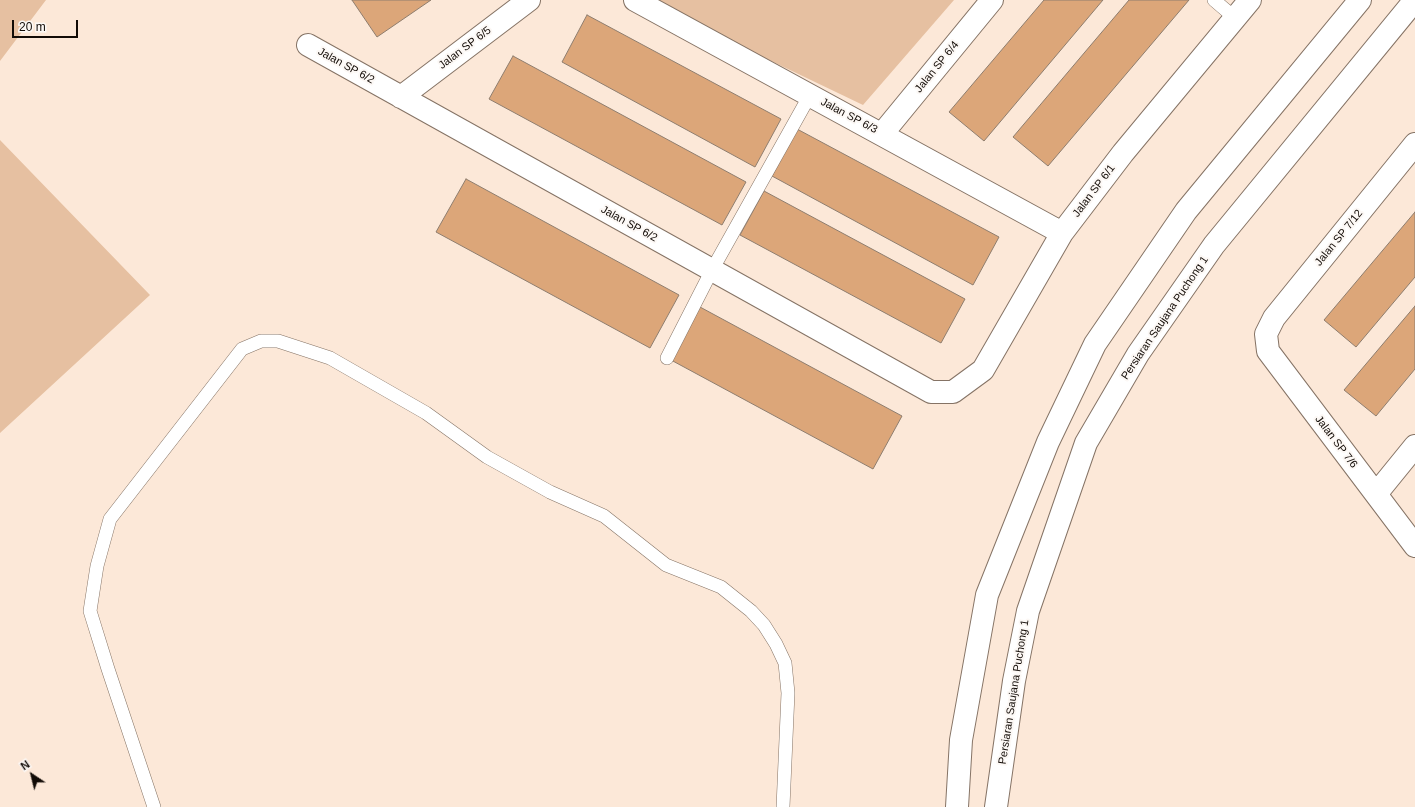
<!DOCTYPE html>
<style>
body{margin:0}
#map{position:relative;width:1415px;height:807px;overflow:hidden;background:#fce8d8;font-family:Helvetica,sans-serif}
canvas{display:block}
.north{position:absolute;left:12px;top:755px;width:40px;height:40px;-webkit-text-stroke:3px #fcf8f5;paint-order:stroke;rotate:325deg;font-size:11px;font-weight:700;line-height:16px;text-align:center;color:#120b06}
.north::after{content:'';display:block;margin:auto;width:14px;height:18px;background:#120b06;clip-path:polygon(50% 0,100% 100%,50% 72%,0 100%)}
.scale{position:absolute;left:12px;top:20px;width:66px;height:18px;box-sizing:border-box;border:2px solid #120b06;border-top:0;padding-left:5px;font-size:12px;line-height:14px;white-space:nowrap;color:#120b06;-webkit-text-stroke:3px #fcf8f5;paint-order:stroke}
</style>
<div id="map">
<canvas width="1415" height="807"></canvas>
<div class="north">N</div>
<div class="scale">20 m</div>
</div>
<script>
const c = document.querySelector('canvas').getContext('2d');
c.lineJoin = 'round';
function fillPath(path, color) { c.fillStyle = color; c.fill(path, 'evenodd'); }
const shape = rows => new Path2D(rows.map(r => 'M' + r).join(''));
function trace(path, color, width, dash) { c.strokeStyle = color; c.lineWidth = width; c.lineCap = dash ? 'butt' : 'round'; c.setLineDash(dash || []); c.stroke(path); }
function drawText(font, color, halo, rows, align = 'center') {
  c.font = font + ' Helvetica,sans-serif'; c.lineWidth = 4; c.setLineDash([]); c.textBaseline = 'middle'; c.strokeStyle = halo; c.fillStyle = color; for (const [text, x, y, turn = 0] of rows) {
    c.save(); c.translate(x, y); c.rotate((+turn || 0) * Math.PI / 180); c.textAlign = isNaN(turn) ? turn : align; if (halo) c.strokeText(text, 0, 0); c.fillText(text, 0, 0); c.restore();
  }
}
fillPath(shape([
 [0,0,46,0,0,61],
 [644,0,954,0,863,105],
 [0,140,150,295,0,433]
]), '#e6c0a1');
const building = shape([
 [352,0,431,0,377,37,352,0],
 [1044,0,1103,0,984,141,949,112,1044,0],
 [1129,0,1189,0,1048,166,1013,137,1129,0],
 [587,15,781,119,755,167,562,62,587,15],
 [513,56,746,182,722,225,489,99,513,56],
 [797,129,999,237,973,285,772,176,797,129],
 [466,179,679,295,650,348,436,232,466,179],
 [764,191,965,299,941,343,740,235,764,191],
 [1415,212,1415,277,1356,347,1324,320,1415,212],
 [1415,306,1415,369,1376,416,1344,390,1415,306],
 [700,307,902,416,873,469,671,360,700,307]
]);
fillPath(building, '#dca679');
trace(building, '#8e7d6e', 1);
const service = shape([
 [1214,0,1235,18],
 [667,358,712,270,810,95],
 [154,807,108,669,90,611,97,566,110,519,242,349,261,341,278,341,330,358,426,413,487,457,550,492,604,516,666,565,721,587,751,611,764,625,776,644,785,663,788,693,783,807]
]);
const minor = shape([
 [635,0,1062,233],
 [308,45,931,392,953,392,983,370,1062,233,1123,153,1250,0],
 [401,97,529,0],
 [882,134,992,0],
 [1415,144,1274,318,1266,334,1268,351,1415,546],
 [1376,494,1415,446]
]);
const tertiary = shape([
 [957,807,961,740,987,595,1048,442,1095,344,1186,211,1360,0],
 [996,807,1014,681,1028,611,1086,443,1138,354,1214,245,1415,0]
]);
trace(service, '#857365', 14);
trace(minor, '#857365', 24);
trace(tertiary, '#857365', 24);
trace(service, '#fff', 13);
trace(minor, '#fff', 22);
trace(tertiary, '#fff', 22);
drawText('11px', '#120b06', '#fcf8f5', [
 ["Jalan SP 6/5",465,48,-37],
 ["Jalan SP 6/2",346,66,29],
 ["Jalan SP 6/4",937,67,-51],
 ["Jalan SP 6/3",849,116,28],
 ["Jalan SP 6/1",1094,191,-53],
 ["Jalan SP 6/2",629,224,29],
 ["Jalan SP 7/12",1339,238,-51],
 ["Persiaran Saujana Puchong 1",1165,318,-56],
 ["Jalan SP 7/6",1336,442,53],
 ["Persiaran Saujana Puchong 1",1014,692,-81]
]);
</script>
